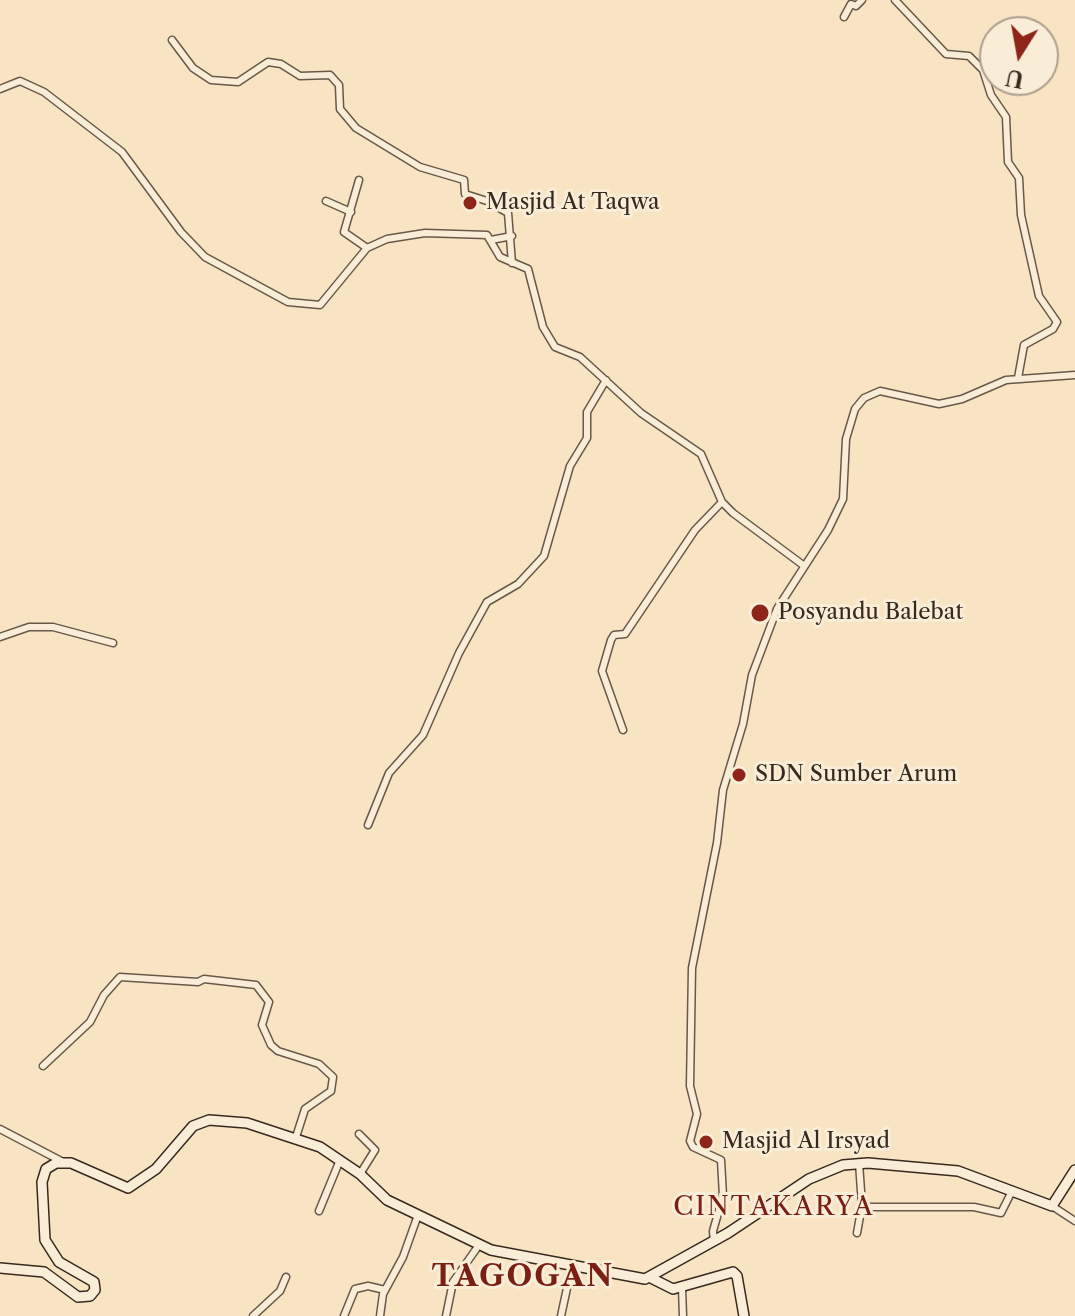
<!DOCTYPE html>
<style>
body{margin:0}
#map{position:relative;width:1075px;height:1316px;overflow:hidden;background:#f8e3c3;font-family:"Libre Caslon Text",serif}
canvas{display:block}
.north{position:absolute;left:979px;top:16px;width:80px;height:80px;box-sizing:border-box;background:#faedd8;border:2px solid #ac9f8e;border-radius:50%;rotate:191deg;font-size:22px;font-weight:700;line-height:32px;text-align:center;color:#38291f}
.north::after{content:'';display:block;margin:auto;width:28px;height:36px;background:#8f2418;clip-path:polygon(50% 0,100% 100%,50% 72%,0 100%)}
</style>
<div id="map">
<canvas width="1075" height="1316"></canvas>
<div class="north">U</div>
</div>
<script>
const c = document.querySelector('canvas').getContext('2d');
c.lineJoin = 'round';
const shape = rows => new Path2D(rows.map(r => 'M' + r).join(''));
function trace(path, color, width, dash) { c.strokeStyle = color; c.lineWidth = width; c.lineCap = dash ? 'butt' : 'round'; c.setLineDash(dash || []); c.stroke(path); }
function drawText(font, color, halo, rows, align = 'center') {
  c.font = font + ' "Libre Caslon Text",serif'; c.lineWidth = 6; c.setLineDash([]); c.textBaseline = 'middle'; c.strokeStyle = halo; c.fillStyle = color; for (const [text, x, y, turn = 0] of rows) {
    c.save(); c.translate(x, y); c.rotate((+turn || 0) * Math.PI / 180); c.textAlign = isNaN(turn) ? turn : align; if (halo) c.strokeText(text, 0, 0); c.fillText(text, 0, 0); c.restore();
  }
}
const street = shape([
 [895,0,946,54,969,56,983,70,991,95,1006,117,1008,162,1019,178,1021,215,1039,296,1057,322,1053,329,1024,345,1018,378],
 [844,17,851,4,856,6,862,0],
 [172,40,193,68,211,80,238,82,268,62,281,64,300,76,330,75,339,85,340,109,356,128,420,167,464,180,465,194,487,201,508,213,512,263],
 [0,89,20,81,44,92,122,152,181,232,205,257,288,302,320,305,367,248,387,239,425,233,487,235,500,257,528,269,543,327,555,347,580,357,641,413,701,454,722,502,733,513,803,565],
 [359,180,344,232,367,248],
 [326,201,351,212],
 [491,240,512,236],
 [0,637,29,627,53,627,113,643],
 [623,730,602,671,611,640,614,635,625,634,695,530,722,502],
 [368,825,389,773,423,735,459,653,487,602,518,584,544,556,570,466,587,438,587,412,606,380],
 [43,1066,90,1022,104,995,120,977,198,982,204,979,256,985,269,1002,262,1025,271,1045,278,1051,319,1064,333,1077,331,1091,305,1109,296,1137],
 [0,1129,63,1162],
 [359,1134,375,1150,360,1174],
 [1052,1206,1075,1221],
 [862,1207,974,1207,1001,1213,1012,1191],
 [319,1211,340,1160],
 [857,1233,862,1205,859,1163],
 [714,1242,713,1231,723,1196,721,1160,693,1147,690,1141,697,1114,690,1086,692,968,717,843,723,790,743,724,752,675,777,609,828,530,843,499,846,439,855,409,864,398,880,391,939,404,962,399,1006,380,1075,375],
 [682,1288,683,1316],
 [253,1316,280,1291,286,1277],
 [344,1316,355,1289,368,1286,385,1290],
 [380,1316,383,1294,403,1257,418,1215],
 [446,1316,453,1282,479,1245],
 [561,1316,572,1265]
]);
const secondary = shape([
 [0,1268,44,1272,78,1297,90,1296,95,1290,94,1282,59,1262,45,1240,42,1182,46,1169,56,1163,71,1163,128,1188,156,1169,193,1126,209,1120,247,1123,320,1147,360,1174,387,1200,491,1250,645,1279,728,1233,809,1179,843,1165,868,1163,958,1171,1052,1206,1075,1170],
 [651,1278,673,1289,733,1272,737,1276,744,1316]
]);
trace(street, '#685848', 9);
trace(secondary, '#38291f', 12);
trace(street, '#faedd8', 6);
trace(secondary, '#faedd8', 9);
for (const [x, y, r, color] of [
 [470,203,8,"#8f2418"],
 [760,613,10,"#8f2418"],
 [739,775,8,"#8f2418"],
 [706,1142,8,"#8f2418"]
]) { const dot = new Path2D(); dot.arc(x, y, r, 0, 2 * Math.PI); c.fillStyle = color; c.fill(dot); trace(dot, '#faedd8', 3); }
drawText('22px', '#38291f', '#faedd8', [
 ["Masjid At Taqwa",486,203],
 ["Posyandu Balebat",778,613],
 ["SDN Sumber Arum",755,775],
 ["Masjid Al Irsyad",722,1142]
], 'left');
c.letterSpacing = '2px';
drawText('26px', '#7a1f14', '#faedd8', [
 ["CINTAKARYA",774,1207]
]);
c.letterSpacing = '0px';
c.letterSpacing = '2px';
drawText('bold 30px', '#7a1f14', '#faedd8', [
 ["TAGOGAN",523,1277]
]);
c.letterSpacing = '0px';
</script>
